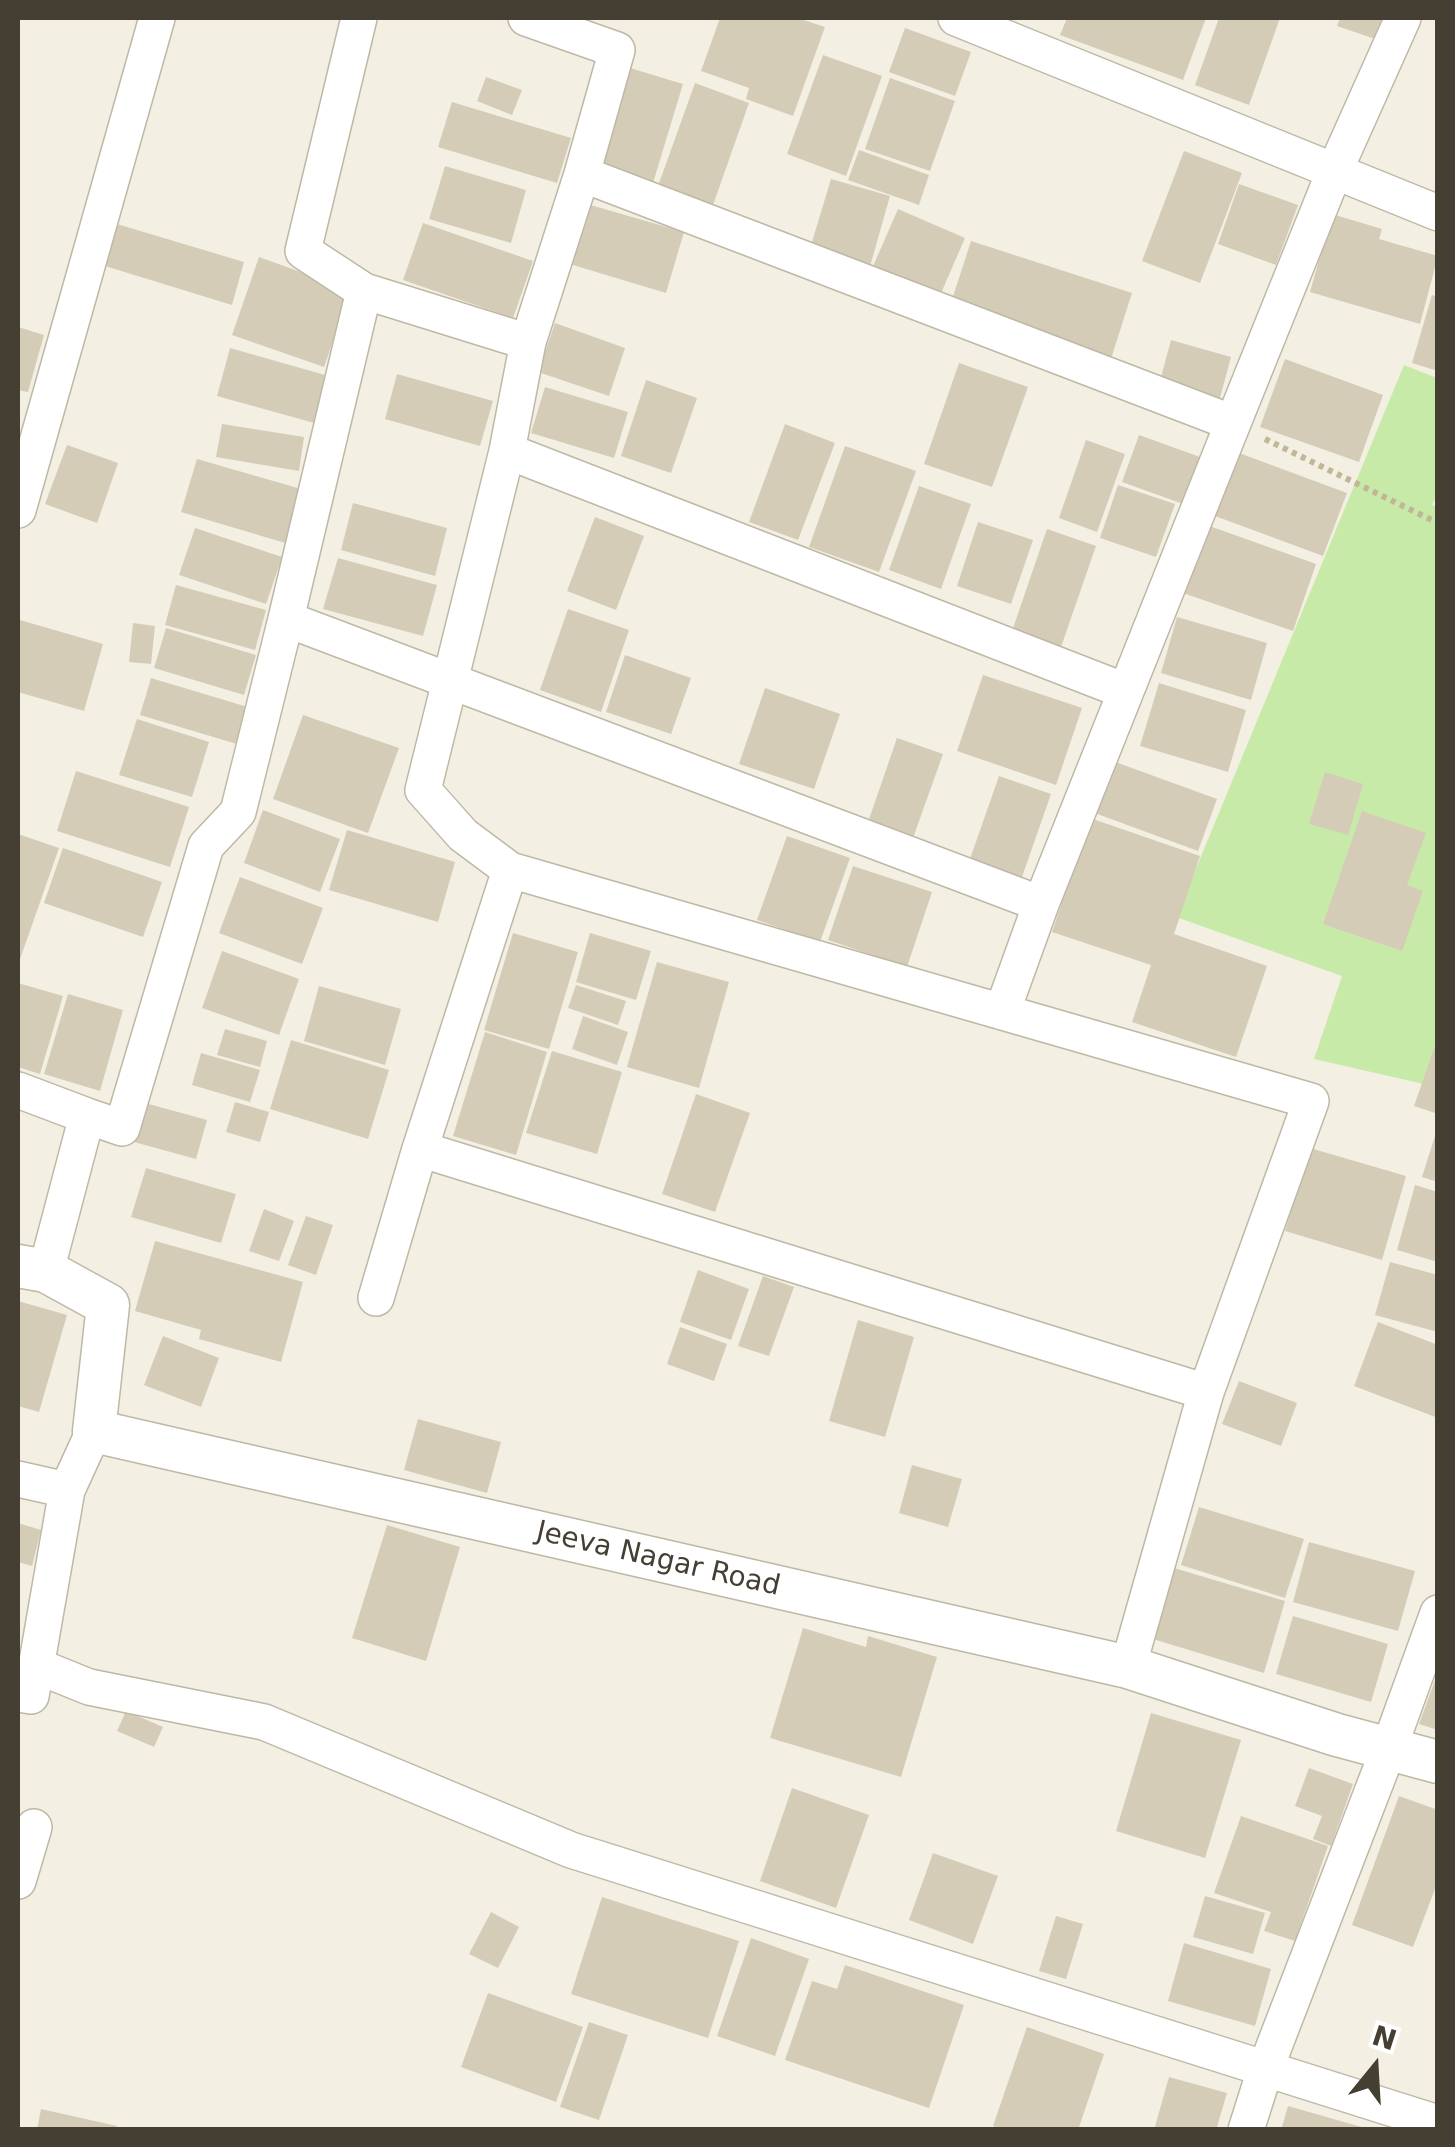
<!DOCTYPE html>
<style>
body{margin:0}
#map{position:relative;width:1455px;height:2147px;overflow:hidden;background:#f3efe3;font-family:"DejaVu Sans",sans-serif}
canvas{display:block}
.frame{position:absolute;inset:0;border:20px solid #453f33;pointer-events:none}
.north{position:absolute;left:1325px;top:2017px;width:100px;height:100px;-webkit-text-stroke:8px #fff;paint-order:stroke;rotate:18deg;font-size:28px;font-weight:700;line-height:40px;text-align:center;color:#453f33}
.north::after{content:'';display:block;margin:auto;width:35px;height:45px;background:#453f33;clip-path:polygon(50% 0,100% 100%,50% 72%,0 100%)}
</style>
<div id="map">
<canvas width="1455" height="2147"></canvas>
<div class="frame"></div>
<div class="north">N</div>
</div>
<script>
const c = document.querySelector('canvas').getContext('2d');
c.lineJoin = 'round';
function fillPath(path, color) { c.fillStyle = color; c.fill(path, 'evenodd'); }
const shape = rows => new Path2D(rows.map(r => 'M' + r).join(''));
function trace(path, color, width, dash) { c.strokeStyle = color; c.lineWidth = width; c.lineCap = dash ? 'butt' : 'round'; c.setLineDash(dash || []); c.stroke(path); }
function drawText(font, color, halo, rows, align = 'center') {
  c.font = font + ' "DejaVu Sans",sans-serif'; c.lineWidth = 8; c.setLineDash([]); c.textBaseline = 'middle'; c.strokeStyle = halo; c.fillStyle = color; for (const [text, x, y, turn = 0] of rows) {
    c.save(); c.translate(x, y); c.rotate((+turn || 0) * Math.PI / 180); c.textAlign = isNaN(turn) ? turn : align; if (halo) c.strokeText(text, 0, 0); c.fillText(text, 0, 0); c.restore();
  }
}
fillPath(shape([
 [1404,365,1437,378,1438,493,1432,505,1438,507,1437,1087,1314,1059,1342,976,1176,917]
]), '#c7eaa8');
fillPath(shape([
 [720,18,798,18,825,27,793,116,746,99,749,88,701,71],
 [1067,18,1206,18,1183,80,1060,35],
 [1219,18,1280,18,1249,105,1195,85],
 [1340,18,1383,18,1375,39,1337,26],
 [905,28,971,52,955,96,889,72],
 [823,55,882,76,846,176,787,154],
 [630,68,683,84,653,183,601,167],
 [486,77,522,90,512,115,477,101],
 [890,78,955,101,930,171,865,149],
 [695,83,749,103,713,205,658,186],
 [452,102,571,138,557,183,438,147],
 [859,150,929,175,919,205,848,180],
 [1184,151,1242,173,1200,283,1142,261],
 [445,166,526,190,511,243,429,219],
 [831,179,890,196,869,270,809,252],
 [1239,184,1298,205,1276,265,1218,244],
 [580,202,684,232,666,293,563,262],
 [898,209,965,238,938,300,871,271],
 [1332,214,1382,229,1379,239,1438,256,1420,324,1310,292],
 [423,223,533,261,513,318,403,280],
 [117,224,244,262,232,305,105,266],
 [971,241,1132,293,1110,362,949,309],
 [259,257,351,290,324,367,232,335],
 [1432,295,1438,297,1438,371,1412,363],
 [555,323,625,348,609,396,538,372],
 [18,327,44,335,28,392,18,390],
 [1171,340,1231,357,1217,409,1157,392],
 [230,348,332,377,318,424,217,396],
 [1285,359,1383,395,1359,462,1260,427],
 [959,363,1028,387,992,487,924,464],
 [397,374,493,401,480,446,385,419],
 [646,380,697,398,671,473,621,456],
 [545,387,628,412,614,458,531,433],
 [222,424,304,437,299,471,216,457],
 [785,424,835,443,798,540,749,522],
 [1139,435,1200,457,1183,504,1122,482],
 [1086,440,1125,454,1097,532,1059,518],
 [67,445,118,463,97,523,45,504],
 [845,446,916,471,879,572,809,547],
 [1239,453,1347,493,1323,556,1215,516],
 [197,459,308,491,292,545,181,512],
 [1118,485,1175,504,1156,557,1100,538],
 [919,486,971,504,941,589,889,570],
 [353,503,447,528,435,576,341,550],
 [595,517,644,536,616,610,567,591],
 [978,522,1033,540,1011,604,957,586],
 [1204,524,1316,564,1293,631,1180,592],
 [195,528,282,557,266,604,179,575],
 [1047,529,1096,546,1061,647,1012,631],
 [338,558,437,585,423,636,323,609],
 [176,585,266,610,255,650,165,625],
 [568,609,629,630,601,712,540,690],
 [1177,617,1267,643,1251,700,1161,673],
 [20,620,103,644,84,711,18,692],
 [133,623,155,626,151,664,129,662],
 [166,628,256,655,244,695,154,668],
 [625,655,691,678,671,734,606,712],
 [983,675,1082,708,1056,785,957,751],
 [151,678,251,708,240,745,140,715],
 [1159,683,1246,710,1228,772,1140,746],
 [765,688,840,714,814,789,739,764],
 [303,715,399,748,368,833,273,799],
 [137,719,209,742,192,797,119,775],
 [897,738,943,754,913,838,868,822],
 [1110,760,1217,799,1198,851,1092,812],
 [76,771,189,807,170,867,57,831],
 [1325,772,1363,784,1348,835,1309,824],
 [999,776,1051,794,1022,877,970,859],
 [263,810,340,839,320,892,244,863],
 [1362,811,1426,833,1407,885,1423,891,1402,951,1323,924],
 [1090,818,1200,856,1174,934,1267,966,1236,1057,1132,1022,1151,965,1052,932],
 [347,830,455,862,438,922,329,890],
 [18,834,59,848,18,965],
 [787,836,850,858,820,942,757,920],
 [63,848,162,882,143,937,44,903],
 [853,866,932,892,907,967,828,940],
 [240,877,323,908,302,964,219,933],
 [513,933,578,952,549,1049,484,1030],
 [590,933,651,951,636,1000,576,982],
 [222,951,299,979,279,1035,202,1008],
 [657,962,729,982,699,1088,627,1067],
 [18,983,63,996,40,1074,18,1067],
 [576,985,626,1001,618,1025,568,1008],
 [319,986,401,1009,385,1065,304,1041],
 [68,994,123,1010,100,1091,44,1074],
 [583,1016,628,1032,617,1065,572,1049],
 [225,1029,267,1041,260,1067,217,1055],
 [485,1032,547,1052,516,1155,453,1136],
 [291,1040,389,1070,368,1139,270,1109],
 [1437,1040,1438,1040,1438,1114,1414,1106],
 [552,1051,622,1072,597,1154,526,1133],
 [201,1053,260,1070,250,1102,192,1085],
 [696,1094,750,1113,715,1212,662,1194],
 [235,1102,269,1112,260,1142,226,1132],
 [145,1103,207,1120,196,1159,134,1142],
 [1438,1126,1438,1182,1422,1177],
 [1310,1148,1406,1176,1382,1260,1285,1231],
 [146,1168,236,1194,221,1243,131,1217],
 [1415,1185,1438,1192,1438,1262,1397,1250],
 [264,1209,294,1221,279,1261,249,1251],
 [306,1216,333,1225,316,1275,288,1265],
 [155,1241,303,1282,281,1362,199,1339,201,1330,135,1311],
 [1390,1262,1438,1275,1438,1332,1375,1315],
 [698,1270,749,1289,731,1340,680,1322],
 [763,1276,794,1287,769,1356,738,1346],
 [18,1301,67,1315,39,1412,18,1406],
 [858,1320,914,1337,885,1437,829,1421],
 [1378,1322,1438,1345,1438,1418,1354,1386],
 [680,1327,727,1344,714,1381,667,1364],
 [163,1336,219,1358,201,1407,144,1385],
 [1239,1381,1297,1403,1281,1446,1222,1424],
 [418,1419,501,1442,487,1493,404,1470],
 [912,1465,962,1479,948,1527,899,1513],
 [1199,1507,1304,1539,1285,1598,1181,1565],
 [18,1523,41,1530,32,1566,18,1562],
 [387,1525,460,1547,426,1661,352,1638],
 [1309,1542,1415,1571,1398,1631,1293,1602],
 [1174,1568,1285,1601,1264,1673,1153,1639],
 [1293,1616,1388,1644,1371,1702,1276,1674],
 [803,1628,866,1647,868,1636,937,1657,901,1777,770,1738],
 [1438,1672,1438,1730,1419,1724],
 [126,1711,163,1727,154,1747,117,1731],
 [1151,1713,1241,1740,1205,1858,1116,1831],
 [1309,1768,1353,1784,1331,1846,1313,1839,1322,1816,1295,1806],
 [792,1788,869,1815,836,1908,760,1881],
 [1399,1796,1438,1810,1438,1881,1413,1947,1352,1925],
 [1241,1816,1328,1846,1295,1941,1264,1931,1271,1912,1214,1893],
 [933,1853,998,1876,973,1944,909,1920],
 [1205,1896,1265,1913,1253,1954,1193,1937],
 [602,1897,739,1941,708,2038,571,1994],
 [491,1912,519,1927,498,1968,469,1954],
 [1056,1916,1083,1924,1066,1979,1039,1971],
 [751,1938,809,1959,775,2056,717,2036],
 [1184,1943,1271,1969,1255,2026,1168,2001],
 [845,1965,964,2005,929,2108,785,2060,812,1981,837,1989],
 [488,1993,583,2027,556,2102,461,2067],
 [589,2022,628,2035,599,2120,560,2107],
 [1027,2027,1104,2054,1078,2130,1002,2130,993,2126],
 [1169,2077,1227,2093,1216,2130,1154,2130],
 [1288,2106,1365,2128,1365,2130,1281,2130],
 [41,2109,117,2126,116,2130,37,2130]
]), '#d5ccb8');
const minor = shape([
 [359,18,303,251,364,291],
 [526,18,617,50,582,174,528,342,507,451,423,790,463,835,510,870,1311,1101,1206,1392,1128,1667],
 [956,18,1438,213],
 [582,174,1233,423],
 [507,451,1125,691],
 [18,510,157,18],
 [286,619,364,291,528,342],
 [510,870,420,1149,1206,1392],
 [1002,1012,1041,904,1233,423,1335,170,1403,18],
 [18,1090,87,1116,46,1271],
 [87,1116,122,1128,206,846,238,812,286,619,1041,904],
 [376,1298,420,1149],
 [18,1479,67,1490],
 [37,1666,89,1687,264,1722,571,1850,1438,2123],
 [18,1694,31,1696,67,1490,94,1431],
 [18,1881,34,1827],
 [1246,2130,1265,2070,1389,1748,1438,1613]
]);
const tertiary = shape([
 [18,1266,46,1271,108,1305,94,1431,1128,1667,1337,1735,1438,1762]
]);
trace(minor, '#beb8a5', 38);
trace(tertiary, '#beb8a5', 45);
trace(shape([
 [1265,439,1438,523]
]), '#c1b695', 6, [5, 5]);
trace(minor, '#fff', 35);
trace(tertiary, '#fff', 42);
drawText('28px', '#453f33', '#fff', [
 ["Jeeva Nagar Road",658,1560,13]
]);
</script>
